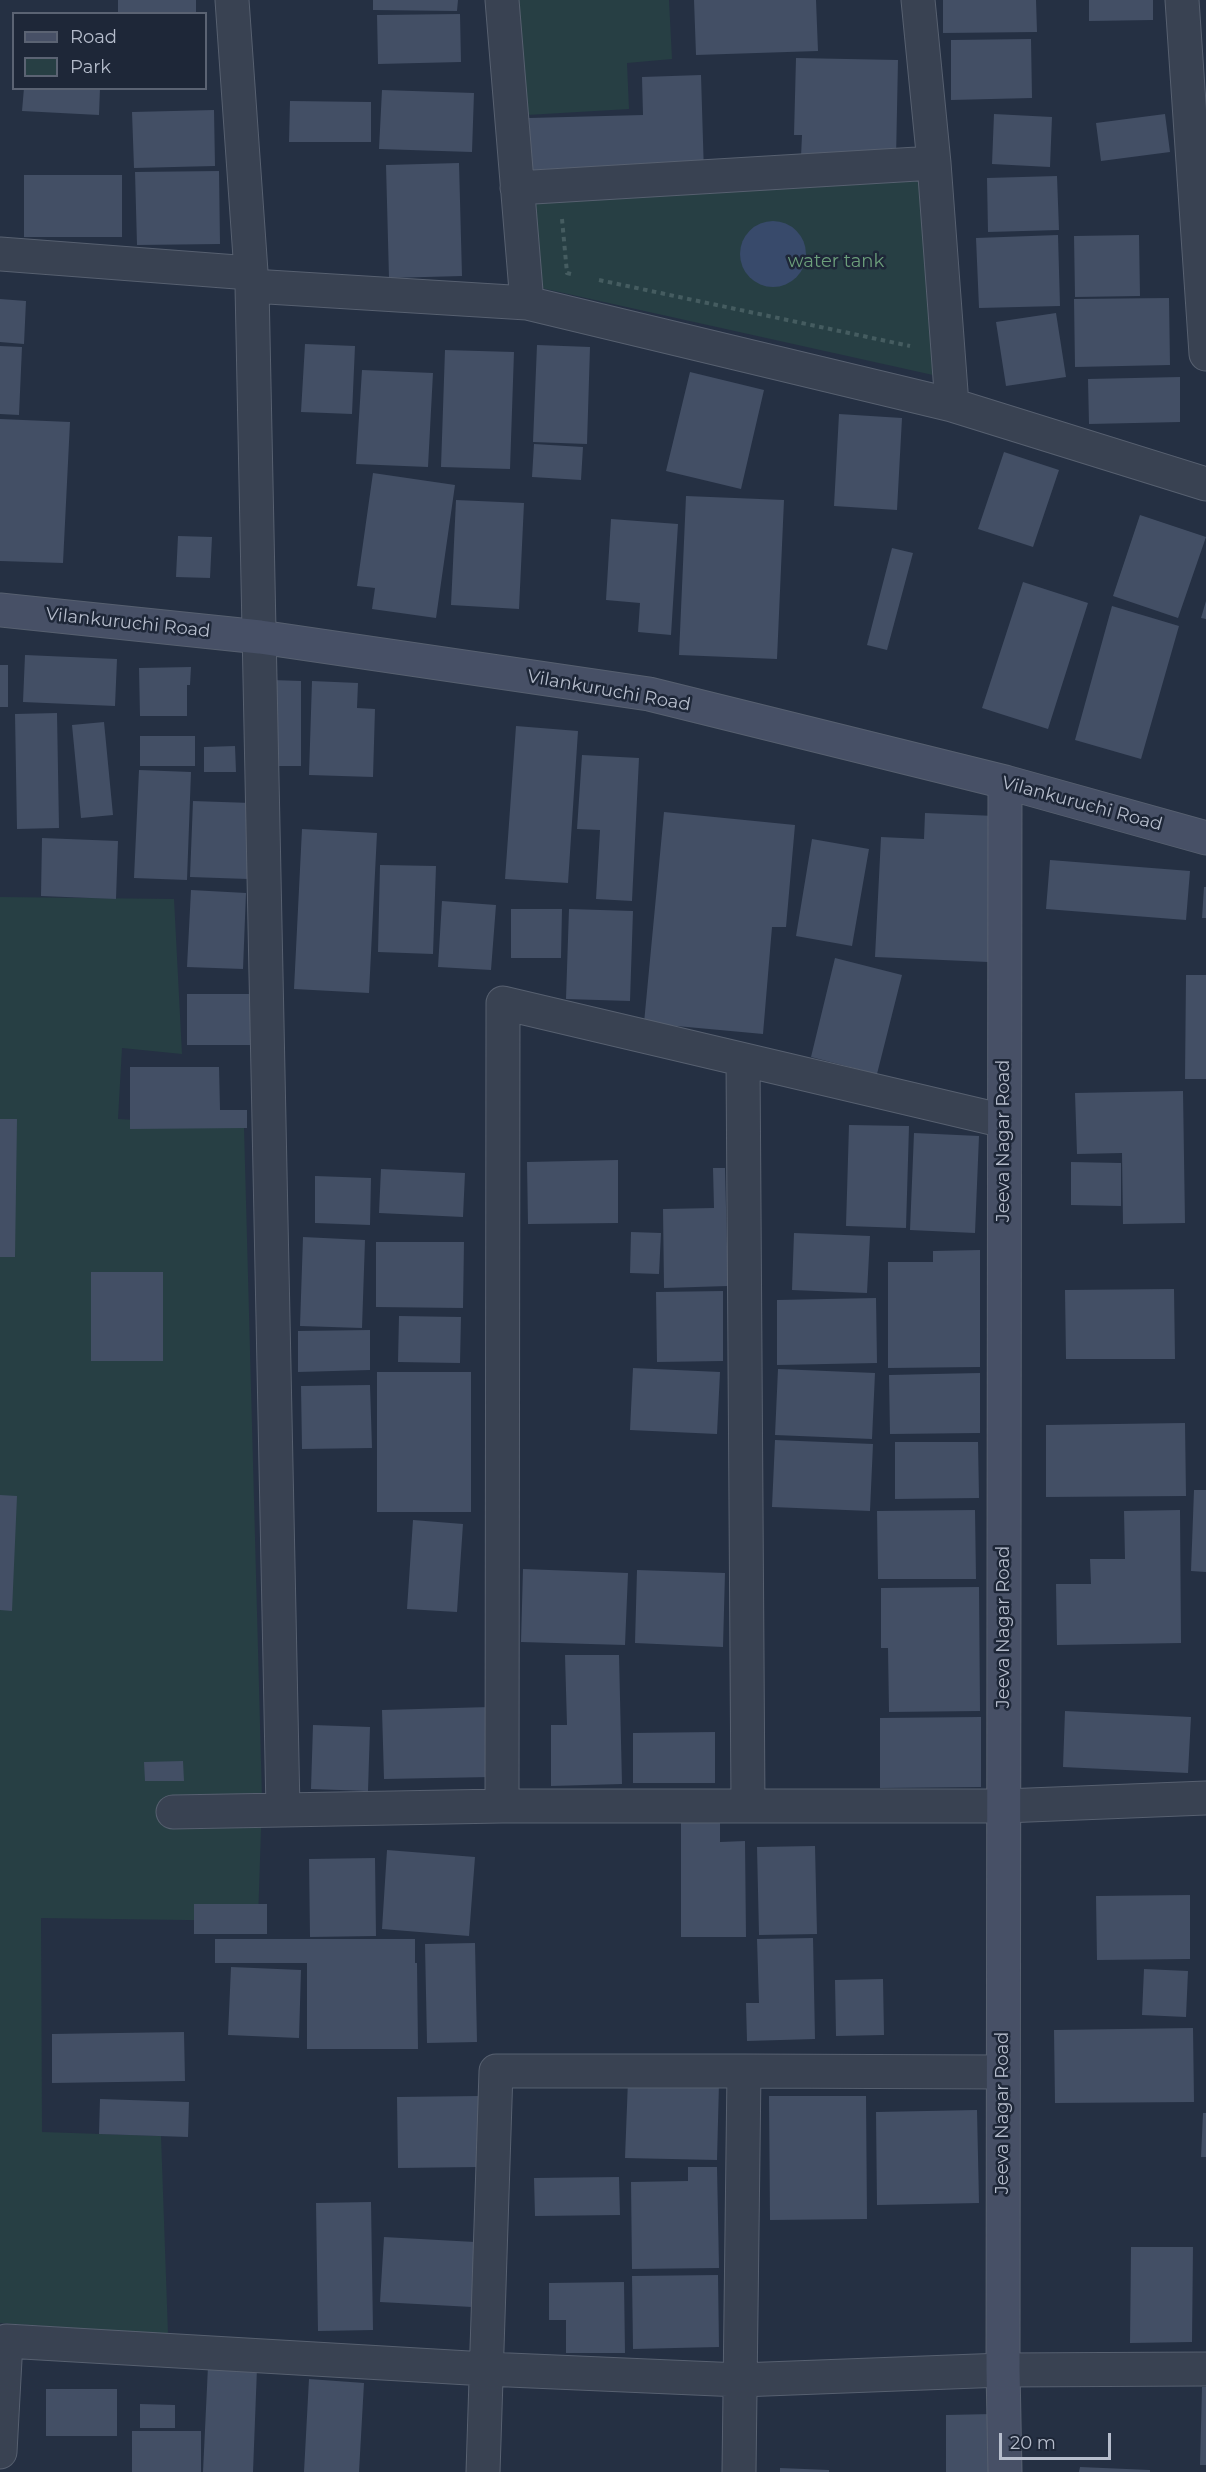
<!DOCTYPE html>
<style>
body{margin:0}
#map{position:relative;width:1206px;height:2472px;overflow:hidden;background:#253043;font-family:Montserrat,sans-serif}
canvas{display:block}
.legend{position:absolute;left:12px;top:12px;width:195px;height:78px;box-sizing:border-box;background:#1e2738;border:2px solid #5b6373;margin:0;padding:8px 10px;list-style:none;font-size:18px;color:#b6bdcc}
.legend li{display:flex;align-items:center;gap:12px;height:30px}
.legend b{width:30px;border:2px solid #5b6373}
.scale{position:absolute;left:999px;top:2433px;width:112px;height:27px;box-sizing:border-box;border:3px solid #b6bdcc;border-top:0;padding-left:8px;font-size:18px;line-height:21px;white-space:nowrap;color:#b6bdcc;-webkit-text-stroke:4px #1e2738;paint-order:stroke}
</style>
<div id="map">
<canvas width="1206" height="2472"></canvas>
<ul class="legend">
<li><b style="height:8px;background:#475066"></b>Road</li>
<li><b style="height:16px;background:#273f44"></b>Park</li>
</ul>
<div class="scale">20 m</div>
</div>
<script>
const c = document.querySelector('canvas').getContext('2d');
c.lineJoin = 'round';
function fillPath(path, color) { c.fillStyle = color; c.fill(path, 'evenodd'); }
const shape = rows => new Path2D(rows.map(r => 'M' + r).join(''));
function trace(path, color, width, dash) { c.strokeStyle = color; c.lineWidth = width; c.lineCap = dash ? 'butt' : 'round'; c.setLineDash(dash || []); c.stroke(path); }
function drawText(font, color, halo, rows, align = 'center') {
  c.font = font + ' Montserrat,sans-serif'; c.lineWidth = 5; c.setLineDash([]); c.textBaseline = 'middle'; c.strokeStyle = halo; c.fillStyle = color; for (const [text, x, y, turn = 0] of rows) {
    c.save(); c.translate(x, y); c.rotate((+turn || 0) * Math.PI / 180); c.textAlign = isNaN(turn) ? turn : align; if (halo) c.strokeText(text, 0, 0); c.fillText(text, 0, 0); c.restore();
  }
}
fillPath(shape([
 [516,0,669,0,672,59,627,63,629,109,527,115],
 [921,168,933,375,541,288,532,193],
 [0,897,174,899,182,1054,122,1048,118,1119,244,1127,262,1799,258,1921,41,1918,42,2132,161,2136,168,2334,0,2323]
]), '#273f44');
fillPath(shape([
 '740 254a33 33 0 1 1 66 0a33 33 0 1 1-66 0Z'
]), '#384a6b');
fillPath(shape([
 [118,0,196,0,196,14,118,14],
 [373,0,458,0,457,11,373,10],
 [694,0,816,0,818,51,696,55],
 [943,0,1036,0,1037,32,943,33],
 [1089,0,1153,0,1153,20,1089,21],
 [460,14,461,62,378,64,377,15],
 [1031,39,1032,98,951,100,951,40],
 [796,58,898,60,896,159,801,157,802,135,794,135],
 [701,75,704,174,531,179,529,118,643,115,642,77],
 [24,88,100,88,99,115,22,111],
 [382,90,474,93,472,152,379,149],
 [290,101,371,102,371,142,289,142],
 [214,110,215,166,134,168,132,112],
 [994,114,1052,117,1050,167,992,164],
 [1165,114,1170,152,1101,161,1096,123],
 [459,163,462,276,389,278,386,165],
 [219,171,220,244,137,245,135,172],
 [24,175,122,175,122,237,24,237],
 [1057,176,1059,230,988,232,987,178],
 [1058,235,1060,306,979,308,976,238],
 [1139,235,1140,296,1075,297,1074,236],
 [1169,298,1170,365,1075,367,1074,299],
 [0,299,26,301,24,344,0,342],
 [1056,313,1066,377,1006,386,996,322],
 [305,344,355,346,352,414,301,412],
 [537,345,590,347,587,444,533,442],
 [0,346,22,347,19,415,0,414],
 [445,350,514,352,510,469,441,467],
 [362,370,433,373,428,467,356,464],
 [690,372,764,390,741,489,666,471],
 [1180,377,1180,422,1089,424,1088,379],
 [839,414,902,418,897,510,834,506],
 [0,419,70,422,63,563,0,561],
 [534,444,583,447,581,480,532,477],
 [1004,452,1059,470,1033,547,978,529],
 [373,473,455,485,436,618,372,609,375,588,357,586],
 [686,496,784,500,777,659,679,655],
 [456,500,524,503,519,609,451,605],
 [1140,515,1206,537,1178,618,1113,596],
 [611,519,678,524,671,635,638,632,640,603,606,600],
 [178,536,212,537,210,578,176,577],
 [892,548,913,553,887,650,867,645],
 [1023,582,1088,603,1048,729,982,708],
 [1206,601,1206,619,1201,618],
 [1112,606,1179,626,1141,759,1075,740],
 [25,655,117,659,115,706,23,702],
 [0,665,8,665,8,707,0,707],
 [191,667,190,685,187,685,187,716,140,716,139,668],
 [272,680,301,681,301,766,272,766],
 [312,681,358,683,357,708,375,709,373,777,309,775],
 [57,713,59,828,17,829,15,714],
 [104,722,113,815,81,818,72,725],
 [516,726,578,731,568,883,505,879],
 [140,736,195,736,195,766,140,766],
 [235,746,236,772,204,772,204,747],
 [582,755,639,758,632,901,596,899,600,830,577,829],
 [139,770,191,772,187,880,134,878],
 [193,801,251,803,248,879,190,877],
 [664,812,795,825,786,927,772,927,763,1034,644,1023],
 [925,813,995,816,988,962,875,957,881,837,924,839],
 [302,829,377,833,369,993,294,989],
 [42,838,118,841,116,899,41,896],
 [812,839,869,849,852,946,796,936],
 [1050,860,1190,871,1186,920,1046,909],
 [380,865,436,866,433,954,378,952],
 [1204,887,1206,887,1206,918,1202,918],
 [191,890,246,893,243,969,187,967],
 [442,901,496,905,491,970,438,967],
 [511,909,562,909,561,958,511,958],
 [569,909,633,911,630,1001,566,999],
 [835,958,902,975,877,1074,811,1057],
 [1186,975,1206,975,1206,1079,1185,1079],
 [187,994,252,994,253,1045,187,1045],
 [130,1067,219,1067,220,1110,247,1110,247,1128,130,1129],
 [1183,1091,1185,1223,1123,1224,1122,1153,1077,1154,1075,1093],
 [0,1119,17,1119,15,1257,0,1257],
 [849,1125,909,1126,906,1228,846,1226],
 [914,1133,979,1136,975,1233,910,1230],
 [618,1160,618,1223,528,1224,527,1162],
 [1071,1162,1121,1163,1121,1206,1071,1205],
 [713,1168,725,1168,728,1286,664,1288,663,1209,714,1208],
 [381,1169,465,1173,463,1217,379,1213],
 [315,1176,371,1178,370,1225,315,1223],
 [631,1232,661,1233,659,1274,630,1273],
 [794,1233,870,1236,867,1293,792,1290],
 [303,1237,365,1240,362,1328,300,1326],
 [376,1242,464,1242,463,1308,376,1307],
 [980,1250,980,1367,888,1368,888,1262,933,1262,933,1251],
 [91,1272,163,1272,163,1361,91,1361],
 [1174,1289,1175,1359,1066,1359,1065,1290],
 [723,1291,723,1361,657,1362,656,1292],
 [876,1298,877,1363,777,1365,777,1300],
 [399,1316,461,1317,460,1363,398,1362],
 [370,1330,370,1370,298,1372,298,1331],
 [633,1368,720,1372,717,1434,630,1430],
 [778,1369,875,1373,872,1439,775,1435],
 [377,1372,471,1372,471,1512,377,1512],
 [980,1373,980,1433,890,1434,889,1375],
 [370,1385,372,1448,302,1449,301,1386],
 [1185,1423,1186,1496,1046,1497,1046,1425],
 [775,1440,873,1444,870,1511,772,1507],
 [895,1442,978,1442,979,1498,895,1499],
 [1194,1490,1206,1490,1206,1572,1191,1571],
 [0,1495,17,1496,12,1611,0,1610],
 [975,1510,976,1579,878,1579,877,1511],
 [1180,1510,1181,1643,1057,1645,1056,1584,1091,1584,1090,1559,1125,1559,1124,1511],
 [413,1520,463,1524,457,1612,407,1609],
 [523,1569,628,1573,625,1645,521,1642],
 [637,1570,725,1573,723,1647,635,1643],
 [979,1587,980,1711,889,1712,888,1648,881,1648,881,1588],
 [565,1655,619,1655,622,1784,551,1786,551,1725,567,1725],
 [490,1707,491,1777,384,1779,382,1710],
 [1065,1711,1191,1717,1188,1773,1063,1767],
 [981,1717,981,1787,880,1788,880,1718],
 [313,1725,370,1727,368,1791,311,1789],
 [715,1732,715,1783,633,1783,633,1733],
 [183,1761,184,1781,145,1781,144,1762],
 [681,1814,720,1815,720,1842,745,1841,746,1937,681,1937],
 [815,1846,817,1934,759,1935,757,1847],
 [387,1850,475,1857,469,1936,382,1929],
 [375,1858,376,1936,310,1937,309,1859],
 [1190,1895,1190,1959,1097,1960,1096,1896],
 [194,1904,267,1904,267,1934,194,1934],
 [813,1938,815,2039,747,2041,746,2003,759,2003,757,1939],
 [215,1939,415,1939,415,1963,417,1963,418,2049,307,2049,307,1963,215,1963],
 [475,1943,477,2042,427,2043,425,1944],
 [231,1967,301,1970,299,2038,228,2035],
 [1144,1969,1188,1971,1186,2017,1142,2015],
 [883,1979,884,2035,836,2036,835,1980],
 [1193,2028,1194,2102,1055,2103,1054,2030],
 [184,2032,185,2081,52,2083,52,2034],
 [628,2080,719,2083,717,2160,625,2158],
 [479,2096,480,2167,398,2168,397,2097],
 [769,2096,866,2096,867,2219,770,2220],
 [100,2099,189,2102,188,2137,99,2134],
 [977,2110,979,2203,877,2205,876,2112],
 [1203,2113,1206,2113,1206,2157,1201,2157],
 [688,2167,717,2167,719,2268,632,2269,631,2182,688,2181],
 [619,2177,620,2215,535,2216,534,2178],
 [371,2202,373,2330,318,2331,316,2203],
 [384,2237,475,2242,472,2307,380,2302],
 [1131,2247,1193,2247,1192,2342,1130,2343],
 [718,2275,719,2347,633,2349,632,2276],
 [624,2282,625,2353,566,2353,566,2320,549,2320,549,2283],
 [208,2366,257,2368,253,2472,203,2472],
 [309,2379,364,2383,359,2472,304,2472],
 [1202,2387,1206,2387,1206,2465,1200,2465],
 [46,2389,117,2389,117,2436,46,2436],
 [140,2404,175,2405,175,2428,140,2428],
 [992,2414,992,2472,946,2472,946,2415],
 [132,2431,201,2431,201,2472,132,2472],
 [1080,2467,1150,2470,1150,2472,1079,2472],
 [780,2468,829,2470,829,2472,780,2472]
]), '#434f65');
const street = shape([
 [232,0,252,286],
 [502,0,527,303],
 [918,0,934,163,952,405],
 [1182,0,1206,354],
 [517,188,934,163],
 [0,254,250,273],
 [502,1806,503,1003,1004,1121],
 [748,1806,1004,1806,1206,1798],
 [283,1810,252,286,527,303,952,405,1206,484],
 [173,1812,502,1806,748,1806,743,1060],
 [744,2071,1003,2072],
 [0,2452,6,2341,486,2369,740,2380,1003,2370,1206,2369],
 [483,2472,496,2071,744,2071,739,2472]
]);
const secondary = shape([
 [0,610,260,637,649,694,1005,782,1206,838],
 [1005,2472,1003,2370,1005,782]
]);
trace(street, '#576070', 35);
trace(secondary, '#576070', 35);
trace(shape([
 [562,219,567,273,571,274],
 [599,280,910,346]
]), '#455c60', 4, [4.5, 4.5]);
trace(street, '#394252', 33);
trace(secondary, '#475066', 33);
drawText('18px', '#6c9f7b', '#1e2738', [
 ["water tank",836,262]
]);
drawText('18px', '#b6bdcc', '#1e2738', [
 ["Vilankuruchi Road",128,623,6],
 ["Vilankuruchi Road",609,691,10],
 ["Vilankuruchi Road",1082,804,15],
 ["Jeeva Nagar Road",1004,1141,-90],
 ["Jeeva Nagar Road",1004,1627,-90],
 ["Jeeva Nagar Road",1003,2113,-90]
]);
</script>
